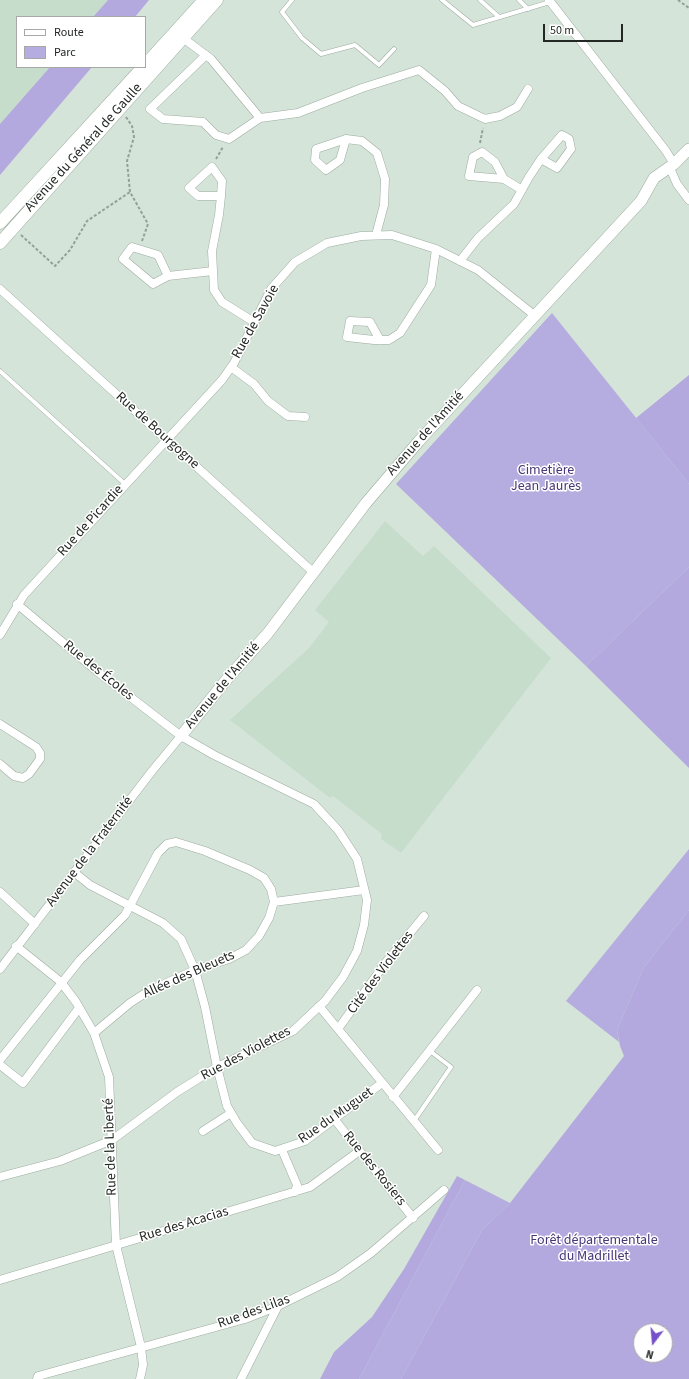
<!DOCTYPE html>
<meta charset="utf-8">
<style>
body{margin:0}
#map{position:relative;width:689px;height:1379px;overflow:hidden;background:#d5e4d9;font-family:"Source Sans 3",sans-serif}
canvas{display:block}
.legend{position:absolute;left:16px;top:16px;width:130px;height:52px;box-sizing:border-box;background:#fff;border:1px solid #a7a9a7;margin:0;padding:5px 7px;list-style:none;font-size:12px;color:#232824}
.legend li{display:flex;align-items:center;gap:8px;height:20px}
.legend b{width:20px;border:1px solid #a7a9a7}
.north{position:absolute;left:633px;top:1323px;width:40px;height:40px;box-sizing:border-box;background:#fff;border:1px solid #a7a9a7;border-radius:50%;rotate:196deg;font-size:11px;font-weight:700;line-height:16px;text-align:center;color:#232824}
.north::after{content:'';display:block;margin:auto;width:14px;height:18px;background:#7450c9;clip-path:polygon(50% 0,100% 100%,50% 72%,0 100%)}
.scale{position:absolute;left:543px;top:24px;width:80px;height:18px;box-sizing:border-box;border:2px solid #232824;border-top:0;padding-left:5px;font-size:12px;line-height:14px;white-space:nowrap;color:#232824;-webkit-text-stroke:3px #fff;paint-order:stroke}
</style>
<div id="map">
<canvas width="689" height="1379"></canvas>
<ul class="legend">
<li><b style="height:5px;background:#fff"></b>Route</li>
<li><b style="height:11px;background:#b5acdf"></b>Parc</li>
</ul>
<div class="north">N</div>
<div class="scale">50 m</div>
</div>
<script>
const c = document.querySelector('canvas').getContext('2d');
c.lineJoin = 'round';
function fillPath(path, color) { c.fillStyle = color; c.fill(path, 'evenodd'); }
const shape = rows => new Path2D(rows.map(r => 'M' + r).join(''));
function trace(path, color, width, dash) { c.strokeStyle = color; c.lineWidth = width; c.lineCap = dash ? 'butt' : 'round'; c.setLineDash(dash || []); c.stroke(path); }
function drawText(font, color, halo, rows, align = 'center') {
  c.font = font + ' "Source Sans 3",sans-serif'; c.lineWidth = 3; c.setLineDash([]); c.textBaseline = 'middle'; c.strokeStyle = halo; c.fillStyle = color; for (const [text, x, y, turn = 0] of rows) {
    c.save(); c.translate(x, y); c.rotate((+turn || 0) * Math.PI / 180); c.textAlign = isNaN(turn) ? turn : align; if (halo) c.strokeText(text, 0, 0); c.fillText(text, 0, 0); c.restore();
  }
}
fillPath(shape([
 [0,0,108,0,93,17,17,17,17,67,50,67,0,124],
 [385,521,423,556,434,546,551,658,401,853,381,839,382,834,333,796,330,798,230,720,309,648,329,622,315,610]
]), '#c7ddcc');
fillPath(shape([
 [552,313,689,484,689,567,586,666,396,484],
 [689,849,689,910,644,967,617,1030,619,1042,566,1001],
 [465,1180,510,1203,482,1230,401,1379,359,1379]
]), '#b5acdf');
fillPath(shape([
 [108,0,149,0,135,17,93,17],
 [50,67,92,67,0,175,0,124],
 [689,375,689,484,636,418],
 [689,567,689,768,586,666],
 [689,910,689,1379,401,1379,482,1230,510,1203,624,1056,620,1046,617,1030,644,967],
 [641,1331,665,1331,665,1355,641,1355],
 [457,1176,465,1180,359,1379,320,1379,334,1352,372,1317,404,1269]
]), '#b3a9de');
const service = shape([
 [292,0,282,12,302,38,321,54,355,45,379,65,394,49],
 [442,0,473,25,550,2],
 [480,0,499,17],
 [519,0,528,9],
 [0,371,125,484],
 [414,1121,451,1067,430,1051]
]);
const minor = shape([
 [549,0,666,151,674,164],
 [183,38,211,59,260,118,298,113,362,88,419,70,445,91,458,106,485,119,500,116,517,107,528,89],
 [206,55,150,109,163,119,203,122,216,135,229,139,260,118],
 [346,139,340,160,326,170,315,160,316,149,346,139,362,141,377,153,385,179,384,205,376,235],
 [670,168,677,184,689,200],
 [504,179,469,176,473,157,482,152,495,162,504,179,522,190],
 [221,196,198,196,189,188,212,167,222,181,221,196,219,215,212,251,214,290,222,302,254,322],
 [460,261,478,238,514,204,529,177,541,159,562,135,569,139,571,149,557,168,541,159],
 [168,276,153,284,123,259,132,247,158,255,168,276,213,271],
 [0,289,313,572],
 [380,340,370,322,350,321,347,337,374,340,389,340,400,333,431,285,436,249],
 [231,367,254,384,268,401,288,416,305,417],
 [0,635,24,595,222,380,234,363,271,289,295,262,327,243,361,236,392,235,436,249,478,270,534,315],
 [0,724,36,747,40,753,40,759,29,774,23,778,14,776,0,764],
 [75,873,90,885,163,923,181,939,195,970,205,1007,217,1067,227,1106,237,1123,252,1143,275,1151,305,1141,382,1083],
 [0,892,35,924],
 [274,902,364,890],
 [16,946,61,982,76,1002,94,1033,109,1077,116,1245,141,1347,143,1365,140,1379],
 [0,969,152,771,181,736],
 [319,1006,438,1150],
 [338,1029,386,962,424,916],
 [0,1060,80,960,125,915,158,853,167,844,176,842,205,851,250,870,264,878,271,889,274,902,269,918,259,936,246,950,229,959,195,970,147,992,130,1003,94,1033],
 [0,1065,23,1083,79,1008],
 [393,1097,477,990],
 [335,1120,413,1218],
 [203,1131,231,1113],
 [282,1150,297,1185,295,1192],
 [0,1177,60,1161,112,1140,177,1092,217,1067,293,1031,325,1001,343,977,357,951,364,925,367,900,357,859,338,830,314,804,214,755,181,736,98,672,17,604],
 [0,1280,310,1187,358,1152],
 [37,1379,38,1376,245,1319,278,1306,337,1277,371,1253,444,1190],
 [241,1379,278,1306]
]);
const tertiary = shape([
 [181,736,227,679,268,633,366,503,419,441,641,201,654,178,674,164,689,149]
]);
const secondary = shape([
 [145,65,204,0],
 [0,223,143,67],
 [0,243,217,0]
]);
trace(service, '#9daba0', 5);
trace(minor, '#9daba0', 9);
trace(tertiary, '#9daba0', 12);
trace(secondary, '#9daba0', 13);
trace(shape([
 [678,0,689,8],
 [126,117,132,126,134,137,127,161,130,192,148,224,142,241],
 [480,143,483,128],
 [216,159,223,147],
 [21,235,55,266,70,250,87,221,130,192]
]), '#94a097', 2, [3, 2]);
trace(service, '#fff', 4);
trace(minor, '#fff', 8);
trace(tertiary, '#fff', 11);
trace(secondary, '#fff', 12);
drawText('14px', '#232824', '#fff', [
 ["Avenue du Général de Gaulle",84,148,-48],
 ["Rue de Savoie",256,322,-61],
 ["Rue de Bourgogne",157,431,42],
 ["Avenue de l'Amitié",426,434,-48],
 ["Rue de Picardie",91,521,-48],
 ["Rue des Écoles",98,671,39],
 ["Avenue de l'Amitié",223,686,-50],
 ["Avenue de la Fraternité",90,852,-53],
 ["Cité des Violettes",381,973,-53],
 ["Allée des Bleuets",189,975,-24],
 ["Rue des Violettes",246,1054,-28],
 ["Rue du Muguet",336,1116,-35],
 ["Rue de la Liberté",111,1147,-92],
 ["Rue des Rosiers",374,1169,51],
 ["Rue des Acacias",184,1225,-17],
 ["Rue des Lilas",254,1312,-20]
]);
drawText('14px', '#483677', '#fff', [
 ["Cimetière",546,471],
 ["Jean Jaurès",546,487],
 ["Forêt départementale",594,1241],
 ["du Madrillet",594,1257]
]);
</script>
